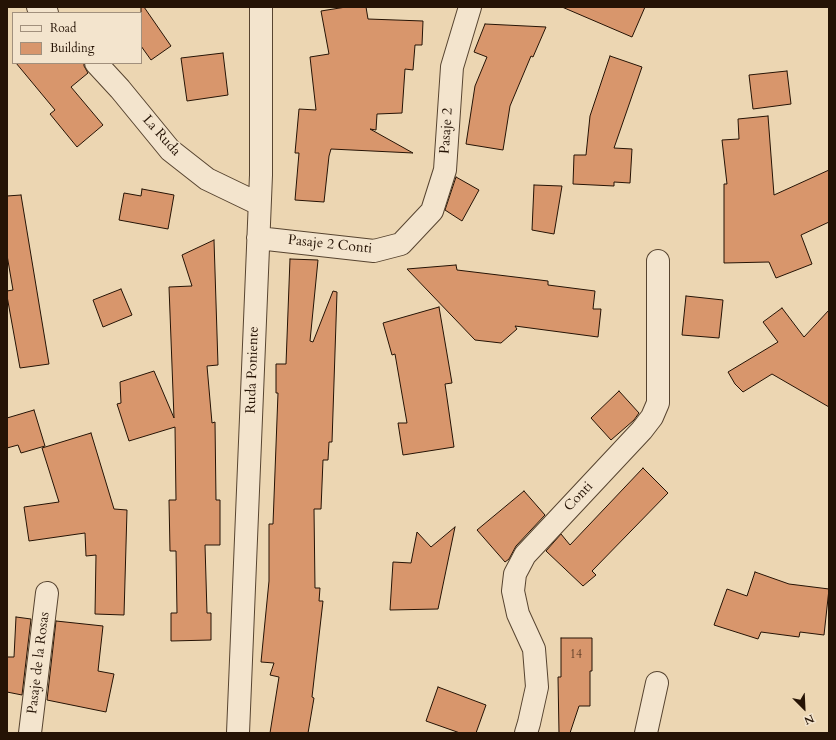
<!DOCTYPE html>
<style>
body{margin:0}
#map{position:relative;width:836px;height:740px;overflow:hidden;background:#ecd6b2;font-family:Cardo,serif}
canvas{display:block}
.frame{position:absolute;inset:0;border:8px solid #251305;pointer-events:none}
.legend{position:absolute;left:12px;top:12px;width:130px;height:52px;box-sizing:border-box;background:#f3e4cd;border:1px solid #a1907d;margin:0;padding:5px 7px;list-style:none;font-size:12px;color:#251305}
.legend li{display:flex;align-items:center;gap:8px;height:20px}
.legend b{width:20px;border:1px solid #a1907d}
.north{position:absolute;left:784px;top:688px;width:40px;height:40px;-webkit-text-stroke:3px #f3e4cd;paint-order:stroke;rotate:156deg;font-size:11px;font-weight:700;line-height:16px;text-align:center;color:#251305}
.north::after{content:'';display:block;margin:auto;width:14px;height:18px;background:#251305;clip-path:polygon(50% 0,100% 100%,50% 72%,0 100%)}
</style>
<div id="map">
<canvas width="836" height="740"></canvas>
<div class="frame"></div>
<ul class="legend">
<li><b style="height:5px;background:#f3e4cd"></b>Road</li>
<li><b style="height:11px;background:#d8966c"></b>Building</li>
</ul>
<div class="north">N</div>
</div>
<script>
const c = document.querySelector('canvas').getContext('2d');
c.lineJoin = 'round';
function fillPath(path, color) { c.fillStyle = color; c.fill(path, 'evenodd'); }
const shape = rows => new Path2D(rows.map(r => 'M' + r).join(''));
function trace(path, color, width, dash) { c.strokeStyle = color; c.lineWidth = width; c.lineCap = dash ? 'butt' : 'round'; c.setLineDash(dash || []); c.stroke(path); }
function drawText(font, color, halo, rows, align = 'center') {
  c.font = font + ' Cardo,serif'; c.lineWidth = 3.5; c.setLineDash([]); c.textBaseline = 'middle'; c.strokeStyle = halo; c.fillStyle = color; for (const [text, x, y, turn = 0] of rows) {
    c.save(); c.translate(x, y); c.rotate((+turn || 0) * Math.PI / 180); c.textAlign = isNaN(turn) ? turn : align; if (halo) c.strokeText(text, 0, 0); c.fillText(text, 0, 0); c.restore();
  }
}
const building = shape([
 [141,7,144,7,171,46,151,60,141,46,141,7],
 [346,7,366,7,368,19,423,21,422,45,415,45,413,70,405,69,402,113,377,114,376,130,370,129,413,153,331,149,329,156,324,202,295,200,299,153,295,153,299,109,316,110,310,57,329,54,321,11,346,7],
 [562,7,645,7,632,37,562,7],
 [485,24,546,27,533,57,531,56,510,106,503,150,466,144,475,86,487,57,474,52,485,24],
 [223,53,228,95,187,101,181,58,223,53],
 [610,56,642,67,614,148,632,149,630,183,614,182,614,186,573,184,574,155,586,155,590,116,610,56],
 [16,63,84,63,84,66,88,73,71,87,103,125,77,147,50,114,55,110,16,63],
 [787,71,791,104,753,109,749,75,787,71],
 [768,116,774,195,829,170,829,222,801,235,812,264,776,278,769,262,724,263,724,184,727,184,722,140,739,139,738,119,768,116],
 [456,177,479,190,462,221,445,210,456,177],
 [534,185,562,186,554,234,532,230,534,185],
 [142,189,174,195,168,229,119,220,124,193,141,196,142,189],
 [21,195,49,364,20,368,7,296,7,291,13,290,7,255,7,196,21,195],
 [214,240,218,365,207,366,212,423,215,422,216,500,220,500,220,545,205,545,207,613,211,613,211,640,171,641,171,613,177,613,176,551,170,551,169,500,176,500,175,427,129,441,117,404,121,403,120,382,154,371,174,418,169,287,192,286,182,255,214,240],
 [290,259,318,260,310,341,313,342,333,291,337,292,332,442,329,442,328,460,323,460,321,509,314,509,315,588,320,588,319,601,323,601,312,697,314,698,308,733,270,733,279,677,270,675,274,663,261,662,269,581,269,524,273,524,278,393,276,393,276,364,286,364,290,259],
 [456,265,457,270,548,281,548,285,595,291,593,309,601,309,598,337,515,326,517,329,501,343,475,340,407,269,456,265],
 [121,289,132,315,103,327,93,300,121,289],
 [686,296,723,300,719,338,682,335,686,296],
 [439,307,452,383,445,384,454,447,403,455,398,423,407,423,395,354,392,355,383,323,439,307],
 [782,308,804,337,829,310,829,407,772,374,743,392,735,384,728,372,778,342,763,322,782,308],
 [619,391,639,413,634,420,611,440,591,418,619,391],
 [34,410,45,446,21,453,18,445,7,448,7,418,34,410],
 [91,433,114,509,127,510,124,615,95,614,96,555,86,556,85,533,29,541,24,507,59,502,42,448,91,433],
 [643,468,668,493,592,571,596,575,583,586,546,551,561,534,570,545,643,468],
 [524,491,545,515,516,546,509,559,505,562,477,530,524,491],
 [455,527,438,609,390,610,393,562,411,563,417,532,431,547,455,527],
 [755,572,789,584,829,589,824,635,800,632,799,637,761,632,758,639,714,625,727,589,747,596,755,572],
 [16,617,31,619,22,695,7,692,7,657,14,657,16,617],
 [56,621,103,626,98,671,114,674,106,712,47,700,56,621],
 [561,638,592,638,592,671,590,671,590,706,579,706,570,733,559,733,558,677,561,677,561,638],
 [438,687,486,705,476,733,460,733,426,721,438,687]
]);
fillPath(building, '#d8966c');
trace(building, '#251305', 1);
const street = shape([
 [38,7,47,13],
 [96,63,120,89,170,150,207,179,259,204],
 [258,238,374,251,401,244,432,211,445,170,452,67,470,7],
 [30,733,47,593],
 [238,733,261,175,261,7],
 [526,733,529,723,537,687,534,649,518,614,513,591,515,574,525,555,642,430,652,417,658,403,658,261],
 [646,733,657,683]
]);
trace(street, '#574430', 24);
trace(street, '#f3e4cd', 22);
drawText('12px', '#52341f', null, [
 ["14",576,655]
]);
drawText('14px', '#251305', '#f3e4cd', [
 ["Pasaje 2",447,131,-86],
 ["La Ruda",161,136,48],
 ["Pasaje 2 Conti",330,245,6],
 ["Ruda Poniente",253,370,-88],
 ["Conti",579,497,-47],
 ["Pasaje de la Rosas",39,663,-83]
]);
</script>
